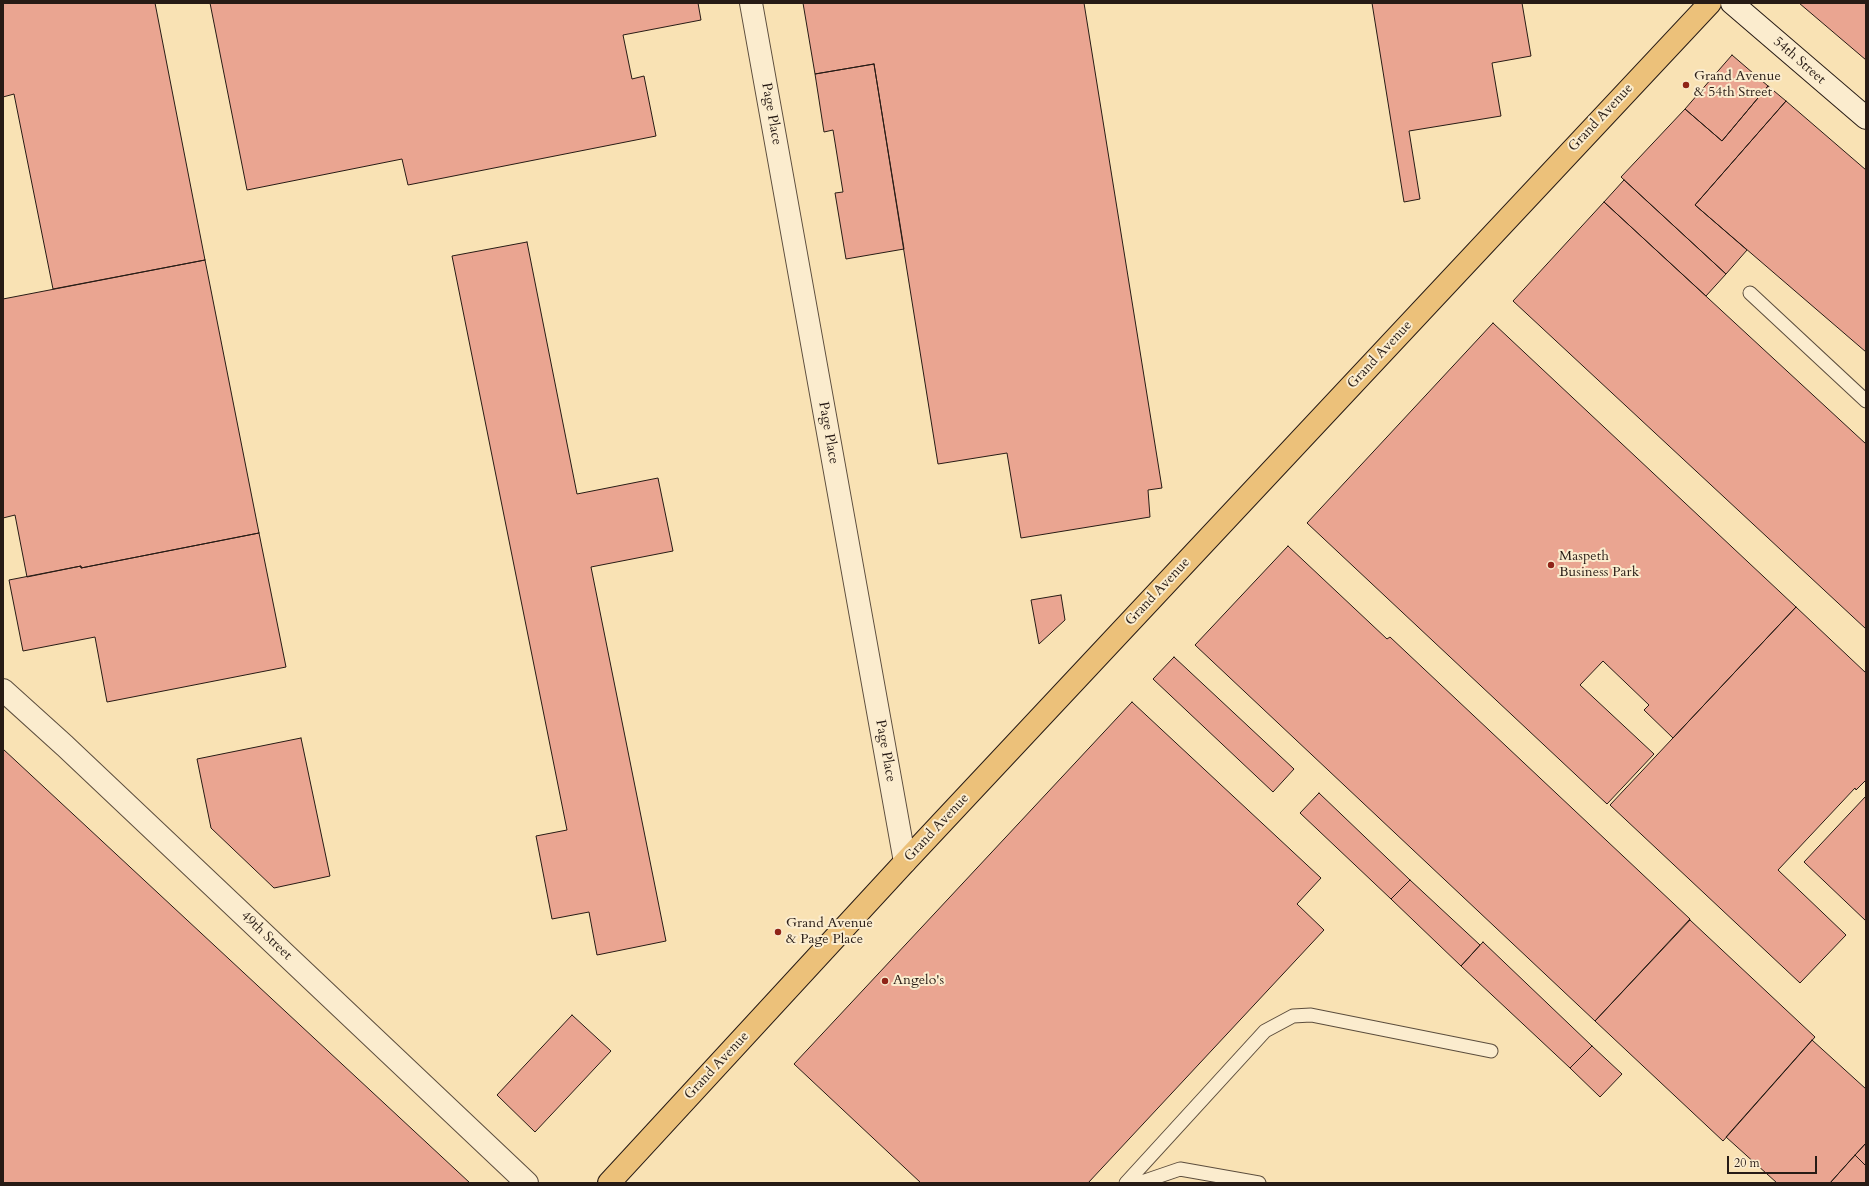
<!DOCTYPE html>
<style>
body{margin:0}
#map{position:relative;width:1869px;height:1186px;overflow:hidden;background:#f9e2b4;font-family:Cardo,serif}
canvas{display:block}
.frame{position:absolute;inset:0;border:4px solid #271b15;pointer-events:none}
.scale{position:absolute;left:1727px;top:1156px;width:90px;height:18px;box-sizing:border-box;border:2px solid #271b15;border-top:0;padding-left:5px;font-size:12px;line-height:14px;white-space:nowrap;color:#271b15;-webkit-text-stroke:3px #fbecce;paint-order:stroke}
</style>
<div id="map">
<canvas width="1869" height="1186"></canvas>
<div class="frame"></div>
<div class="scale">20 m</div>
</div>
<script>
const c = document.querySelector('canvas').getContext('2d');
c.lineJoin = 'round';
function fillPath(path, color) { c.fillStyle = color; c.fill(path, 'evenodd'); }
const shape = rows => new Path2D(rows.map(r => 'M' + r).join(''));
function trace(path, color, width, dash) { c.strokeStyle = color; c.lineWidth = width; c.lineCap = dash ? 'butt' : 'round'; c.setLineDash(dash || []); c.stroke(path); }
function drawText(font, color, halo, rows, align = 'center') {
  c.font = font + ' Cardo,serif'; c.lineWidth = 4; c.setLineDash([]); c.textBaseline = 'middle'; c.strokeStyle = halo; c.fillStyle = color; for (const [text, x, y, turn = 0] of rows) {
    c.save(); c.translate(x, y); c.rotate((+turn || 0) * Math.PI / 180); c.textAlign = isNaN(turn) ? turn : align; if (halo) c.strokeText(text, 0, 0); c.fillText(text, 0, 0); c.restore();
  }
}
const building = shape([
 [3,3,155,3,205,260,53,289,14,94,3,97,3,3],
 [210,3,698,3,701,20,623,35,632,79,644,76,656,136,408,185,402,159,247,190,210,3],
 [803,3,1084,3,1162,488,1148,490,1150,517,1021,538,1007,453,938,464,874,64,815,74,803,3],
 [1372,3,1522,3,1531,56,1492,63,1501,116,1409,131,1420,199,1404,202,1372,3],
 [1799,3,1866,3,1866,60,1799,3],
 [1732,55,1768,86,1722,141,1685,109,1732,55],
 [874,64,904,249,846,259,835,193,843,192,833,130,824,132,815,74,874,64],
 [1768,86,1786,101,1695,205,1747,250,1726,274,1621,177,1685,109,1722,141,1768,86],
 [1786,101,1866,170,1866,352,1695,205,1786,101],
 [1624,180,1726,274,1706,296,1604,202,1624,180],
 [1604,202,1866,444,1866,629,1513,301,1604,202],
 [527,242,577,494,658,478,673,551,591,567,666,941,597,955,589,912,552,919,536,836,567,830,452,256,527,242],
 [205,260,259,533,81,568,81,566,27,577,15,515,3,518,3,299,205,260],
 [1493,323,1796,607,1673,738,1644,710,1649,705,1603,661,1580,685,1654,754,1607,804,1307,523,1493,323],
 [259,533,286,667,107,702,95,637,23,651,9,580,81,566,81,568,259,533],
 [1288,546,1387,639,1390,637,1690,919,1595,1021,1195,645,1288,546],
 [1061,595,1065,620,1039,644,1031,600,1061,595],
 [1796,607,1866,673,1866,780,1856,790,1855,788,1778,870,1846,935,1800,983,1610,805,1796,607],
 [1174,657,1294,769,1273,792,1153,679,1174,657],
 [1132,702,1321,878,1297,904,1324,930,1088,1183,921,1183,794,1064,1132,702],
 [301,738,330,876,274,888,211,828,197,759,301,738],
 [3,749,470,1183,3,1183,3,749],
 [1319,793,1410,880,1391,899,1300,813,1319,793],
 [1866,796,1866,921,1804,862,1866,796],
 [1410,880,1480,945,1461,966,1391,899,1410,880],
 [1690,920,1815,1037,1723,1141,1595,1021,1690,920],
 [1483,942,1592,1046,1570,1068,1461,966,1483,942],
 [572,1015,611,1051,535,1132,497,1095,572,1015],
 [1812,1040,1866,1089,1866,1143,1830,1183,1777,1183,1726,1137,1812,1040],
 [1592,1046,1622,1074,1600,1097,1570,1068,1592,1046],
 [1866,1143,1866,1166,1855,1155,1866,1143],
 [1855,1155,1866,1166,1866,1183,1830,1183,1855,1155]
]);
fillPath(building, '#eaa591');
trace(building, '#271b15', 1);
const lane = shape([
 [1750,293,1866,401],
 [1126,1183,1265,1031,1293,1016,1311,1015,1491,1051],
 [1139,1183,1180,1169,1259,1183]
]);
const street = shape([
 [751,3,905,862],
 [3,690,65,746,527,1183]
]);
const secondary = shape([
 [1732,3,1866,118]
]);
const primary = shape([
 [609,1183,905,862,1710,3]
]);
trace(lane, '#5c4d3d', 15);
trace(street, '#5c4d3d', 24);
trace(secondary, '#271b15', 24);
trace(primary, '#271b15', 24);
trace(lane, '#fbecce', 13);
trace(street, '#fbecce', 22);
trace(secondary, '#fbecce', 22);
trace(primary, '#ecc17a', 22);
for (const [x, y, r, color] of [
 [1686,85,4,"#8f2418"],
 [1551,565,4,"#8f2418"],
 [778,932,4,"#8f2418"],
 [885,981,4,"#8f2418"]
]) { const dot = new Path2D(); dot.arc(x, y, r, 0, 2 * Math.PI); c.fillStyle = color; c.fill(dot); trace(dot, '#fbecce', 1.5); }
drawText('14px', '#271b15', '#fbecce', [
 ["54th Street",1799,61,41],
 ["Page Place",771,114,80],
 ["Grand Avenue",1601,118,-47],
 ["Grand Avenue",1380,355,-47],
 ["Page Place",828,433,80],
 ["Grand Avenue",1158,592,-47],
 ["Page Place",885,751,80],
 ["Grand Avenue",937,828,-47],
 ["49th Street",266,936,43],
 ["Grand Avenue",717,1066,-47]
]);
drawText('14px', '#271b15', '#fbecce', [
 ["Grand Avenue",1694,77],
 ["& 54th Street",1694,93],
 ["Maspeth",1559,557],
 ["Business Park",1559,573],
 ["Grand Avenue",786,924],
 ["& Page Place",786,940],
 ["Angelo's",893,981]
], 'left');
</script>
